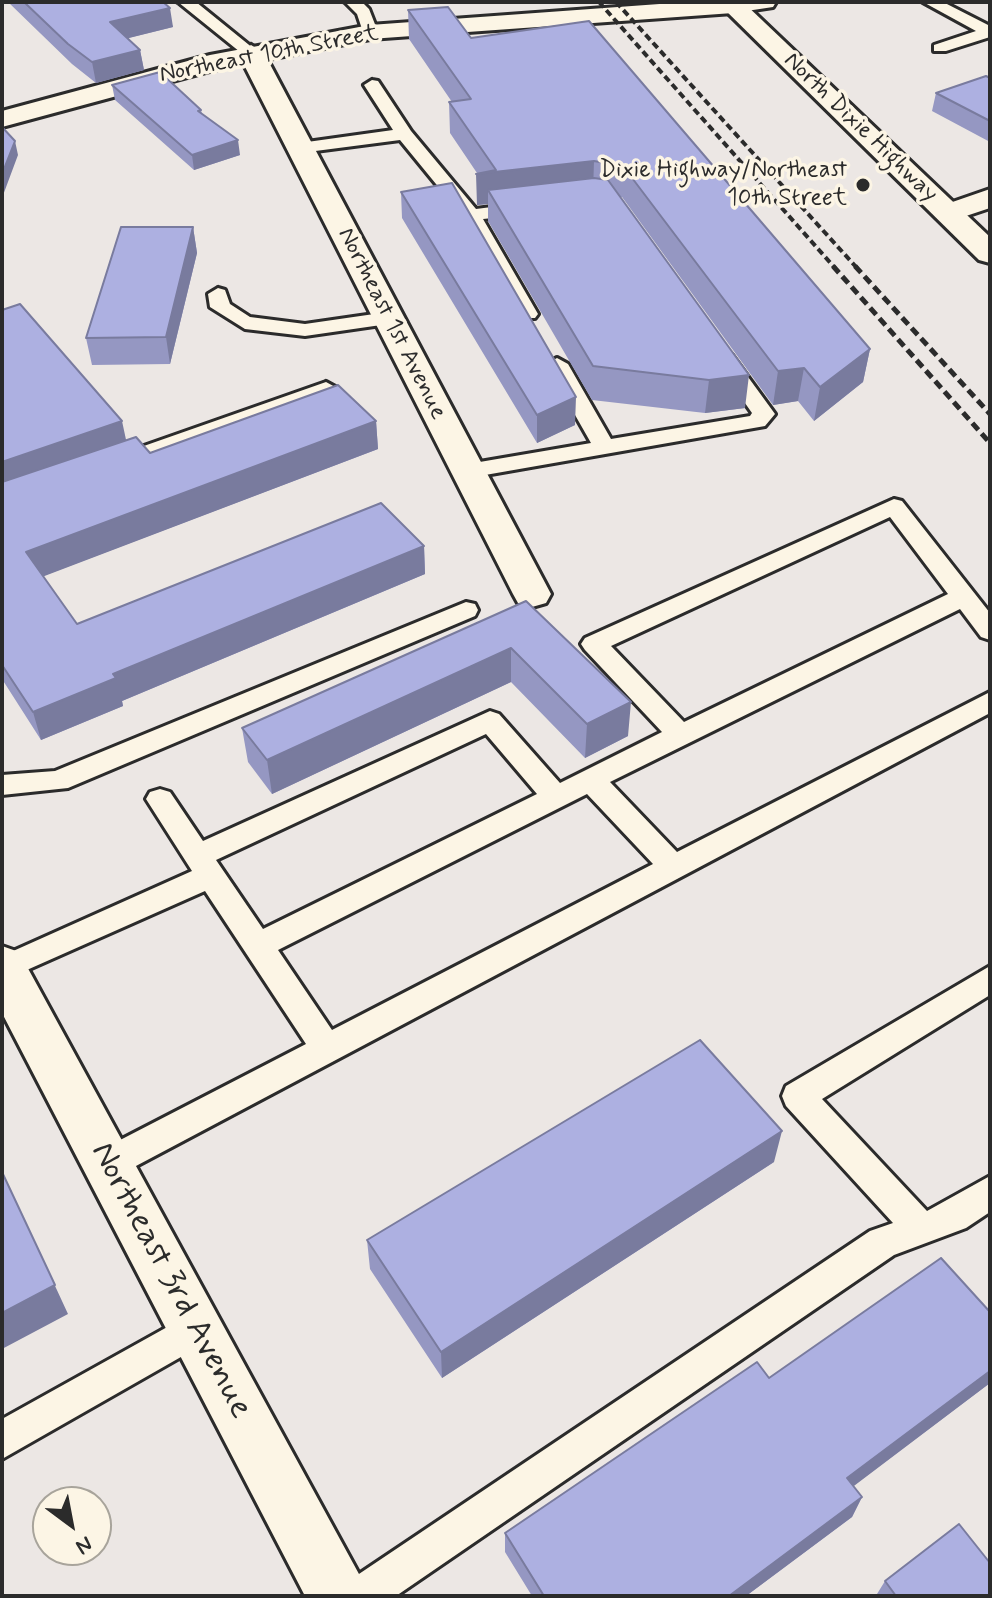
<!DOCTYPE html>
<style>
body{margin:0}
#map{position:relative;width:992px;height:1598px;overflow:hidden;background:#ece7e4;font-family:Mynerve,sans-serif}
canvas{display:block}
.frame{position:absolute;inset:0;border:4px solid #2b2b2b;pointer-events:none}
.north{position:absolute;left:32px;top:1486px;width:80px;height:80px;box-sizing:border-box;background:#fcf5e5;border:2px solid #a8a49b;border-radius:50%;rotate:148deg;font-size:22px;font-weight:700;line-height:32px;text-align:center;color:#2b2b2b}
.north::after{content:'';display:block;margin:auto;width:28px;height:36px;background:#2b2b2b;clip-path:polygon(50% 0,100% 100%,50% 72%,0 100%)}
</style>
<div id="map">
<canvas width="992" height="1598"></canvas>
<div class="frame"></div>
<div class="north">N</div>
</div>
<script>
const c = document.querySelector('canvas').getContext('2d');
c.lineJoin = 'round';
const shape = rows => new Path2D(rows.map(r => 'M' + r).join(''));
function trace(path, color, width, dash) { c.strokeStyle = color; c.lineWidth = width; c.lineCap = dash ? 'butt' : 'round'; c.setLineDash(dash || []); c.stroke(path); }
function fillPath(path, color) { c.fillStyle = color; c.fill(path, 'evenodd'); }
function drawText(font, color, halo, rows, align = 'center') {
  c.font = font + ' Mynerve,sans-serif'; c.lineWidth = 7; c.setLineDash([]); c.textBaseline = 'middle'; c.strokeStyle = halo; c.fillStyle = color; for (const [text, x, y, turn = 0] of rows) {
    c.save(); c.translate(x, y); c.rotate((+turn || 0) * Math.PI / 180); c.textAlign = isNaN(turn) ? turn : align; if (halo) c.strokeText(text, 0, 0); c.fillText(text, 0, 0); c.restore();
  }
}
const service = shape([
 [178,2,196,2,259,53,245,56,178,2],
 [345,2,362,2,369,9,378,32,376,35,364,35,357,14,345,2],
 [923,2,943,2,990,26,990,37,946,51,934,51,934,45,976,31,923,2],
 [372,80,378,81,411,131,476,209,523,203,532,209,523,215,483,219,538,314,535,318,521,318,463,217,400,140,300,153,291,148,300,143,393,130,364,85,372,80],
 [218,288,225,290,230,304,250,317,305,324,388,312,398,318,388,324,305,336,245,329,210,307,208,294,218,288],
 [725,353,732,355,775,414,765,426,468,478,457,471,468,464,591,443,546,364,557,358,568,364,611,439,750,416,752,413,714,359,725,353],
 [326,382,337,388,334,393,120,470,104,470,101,465,104,460,326,382],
 [894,499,902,501,990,613,990,640,981,637,960,609,610,782,677,852,990,692,990,713,119,1175,107,1179,95,1175,90,1164,95,1153,306,1044,205,891,2,981,2,956,192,871,146,799,150,792,160,789,170,792,203,841,490,711,499,714,560,783,662,732,585,650,581,644,585,638,894,499],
 [890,517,948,594,684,722,611,646,890,517],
 [486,734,537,794,263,929,216,860,486,734],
 [587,794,653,864,332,1030,278,950,587,794],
 [466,602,475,604,478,610,475,616,68,788,2,795,2,775,55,771,466,602],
 [990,966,990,995,822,1099,927,1211,990,1176,990,1212,966,1228,894,1255,396,1596,341,1596,347,1582,870,1231,893,1223,786,1106,782,1096,786,1086,990,966],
 [196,1311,209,1317,214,1329,209,1341,2,1459,2,1419,196,1311]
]);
const minor = shape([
 [724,2,776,2,773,7,733,13,724,11,721,6,724,2],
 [251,45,264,53,551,594,546,603,532,607,518,603,513,594,238,53,251,45],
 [990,189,990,208,948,222,938,219,933,213,938,207,990,189],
 [2,946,19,952,371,1596,305,1596,2,1013,2,946]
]);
const tertiary = shape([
 [687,2,742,2,745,6,733,13,370,39,213,70,2,127,2,111,210,55,370,25,687,2]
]);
const secondary = shape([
 [717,2,743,2,990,237,990,263,979,260,717,2]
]);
trace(service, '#2b2b2b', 6);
trace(minor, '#2b2b2b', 6);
trace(tertiary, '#2b2b2b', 6);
trace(secondary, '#2b2b2b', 6);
fillPath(service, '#fcf5e5');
fillPath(minor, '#fcf5e5');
fillPath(tertiary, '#fcf5e5');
fillPath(secondary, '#fcf5e5');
trace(shape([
 [599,2,835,268],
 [616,2,857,268]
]), '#2b2b2b', 4, [7, 4]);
trace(shape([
 [833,266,990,443],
 [855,266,990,414]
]), '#2b2b2b', 5, [9, 5]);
fillPath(shape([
 [8,2,163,2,173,27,128,38,140,50,144,70,96,83,72,64],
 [408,10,471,38,870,349,863,382,814,421,798,401,773,405,622,197,620,197,745,408,705,413,592,400,488,221,488,204,477,205,477,173,450,133,449,102,452,102,409,39],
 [990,78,990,142,932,111,936,93],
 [112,85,201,110,202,114,240,155,194,170,115,100],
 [401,192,575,425,537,443,402,218],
 [193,227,197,253,170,364,92,365,86,338],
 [2,310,126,440,150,453,376,421,378,449,43,576,77,624,424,546,425,574,122,701,123,706,41,740,2,679],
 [526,601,628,736,585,758,511,682,272,794,248,762,242,728],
 [774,1162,442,1378,370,1269,367,1240],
 [990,1312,990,1383,853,1486,862,1497,852,1517,746,1596,532,1596,505,1552,505,1533,769,1378],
 [885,1581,990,1596,879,1596,877,1594]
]), '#9597c2');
fillPath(shape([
 [170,8,173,27,113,42,110,22],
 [140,50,144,70,96,83,92,62],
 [238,140,240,155,194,170,192,155],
 [15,141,18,155,2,198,2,174],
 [594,161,593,192,488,190,488,204,477,205,476,174],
 [193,227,197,253,170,364,166,337],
 [870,349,863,382,814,421,820,387],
 [804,368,798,401,773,405,778,371],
 [749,375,745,408,705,413,709,380],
 [576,397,575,425,537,443,537,415],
 [122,421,128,449,2,493,2,462],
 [376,421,378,449,34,580,26,552],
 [424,546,425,574,122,701,123,706,41,740,33,712,113,674],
 [511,648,511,682,272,794,267,760],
 [631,702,628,736,585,758,587,724],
 [782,1131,774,1162,442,1378,441,1352],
 [2,1171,68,1314,2,1349],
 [990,1371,990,1383,838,1498,847,1478],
 [862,1497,852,1517,746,1596,729,1596]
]), '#797b9e');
const building = shape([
 [24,2,163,2,170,8,110,22,140,50,92,62,68,44,24,2],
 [448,7,471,38,589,21,870,349,820,387,804,368,778,371,623,166,594,161,476,174,496,170,449,102,471,99,408,10,448,7],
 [160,72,201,110,198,111,238,140,192,155,112,85,160,72],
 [986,76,990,78,990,121,936,93,986,76],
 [2,127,15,141,2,174,2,127],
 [594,178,608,180,749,375,709,380,593,366,488,190,594,178],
 [452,183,576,397,537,415,401,192,452,183],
 [121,227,193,227,166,337,86,338,121,227],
 [20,304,122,421,2,462,2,310,20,304],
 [338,385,376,421,26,552,77,624,381,503,424,546,113,674,116,678,33,712,2,665,2,482,136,437,150,453,338,385],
 [526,601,631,702,587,724,511,648,267,760,242,728,526,601],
 [700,1040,782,1131,441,1352,367,1240,700,1040],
 [2,1172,55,1285,2,1313,2,1172],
 [941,1258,990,1312,990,1371,847,1478,862,1497,729,1596,544,1596,505,1533,757,1362,769,1378,941,1258],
 [959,1524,990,1563,990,1596,896,1596,885,1581,959,1524]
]);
fillPath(building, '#adb0e1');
trace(building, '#797b9e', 2);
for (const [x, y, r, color] of [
 [863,185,8,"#2b2b2b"]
]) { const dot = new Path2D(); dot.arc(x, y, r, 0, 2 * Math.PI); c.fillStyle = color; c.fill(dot); trace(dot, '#fcf5e5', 3); }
drawText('24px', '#2b2b2b', '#fcf5e5', [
 ["Northeast 10th Street",269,55,-11],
 ["North Dixie Highway",860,128,44],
 ["Northeast 1st Avenue",391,324,63]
]);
drawText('24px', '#2b2b2b', '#fcf5e5', [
 ["Dixie Highway/Northeast",847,171],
 ["10th Street",847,199]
], 'right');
drawText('34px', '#2b2b2b', '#fcf5e5', [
 ["Northeast 3rd Avenue",170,1281,62]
]);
</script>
